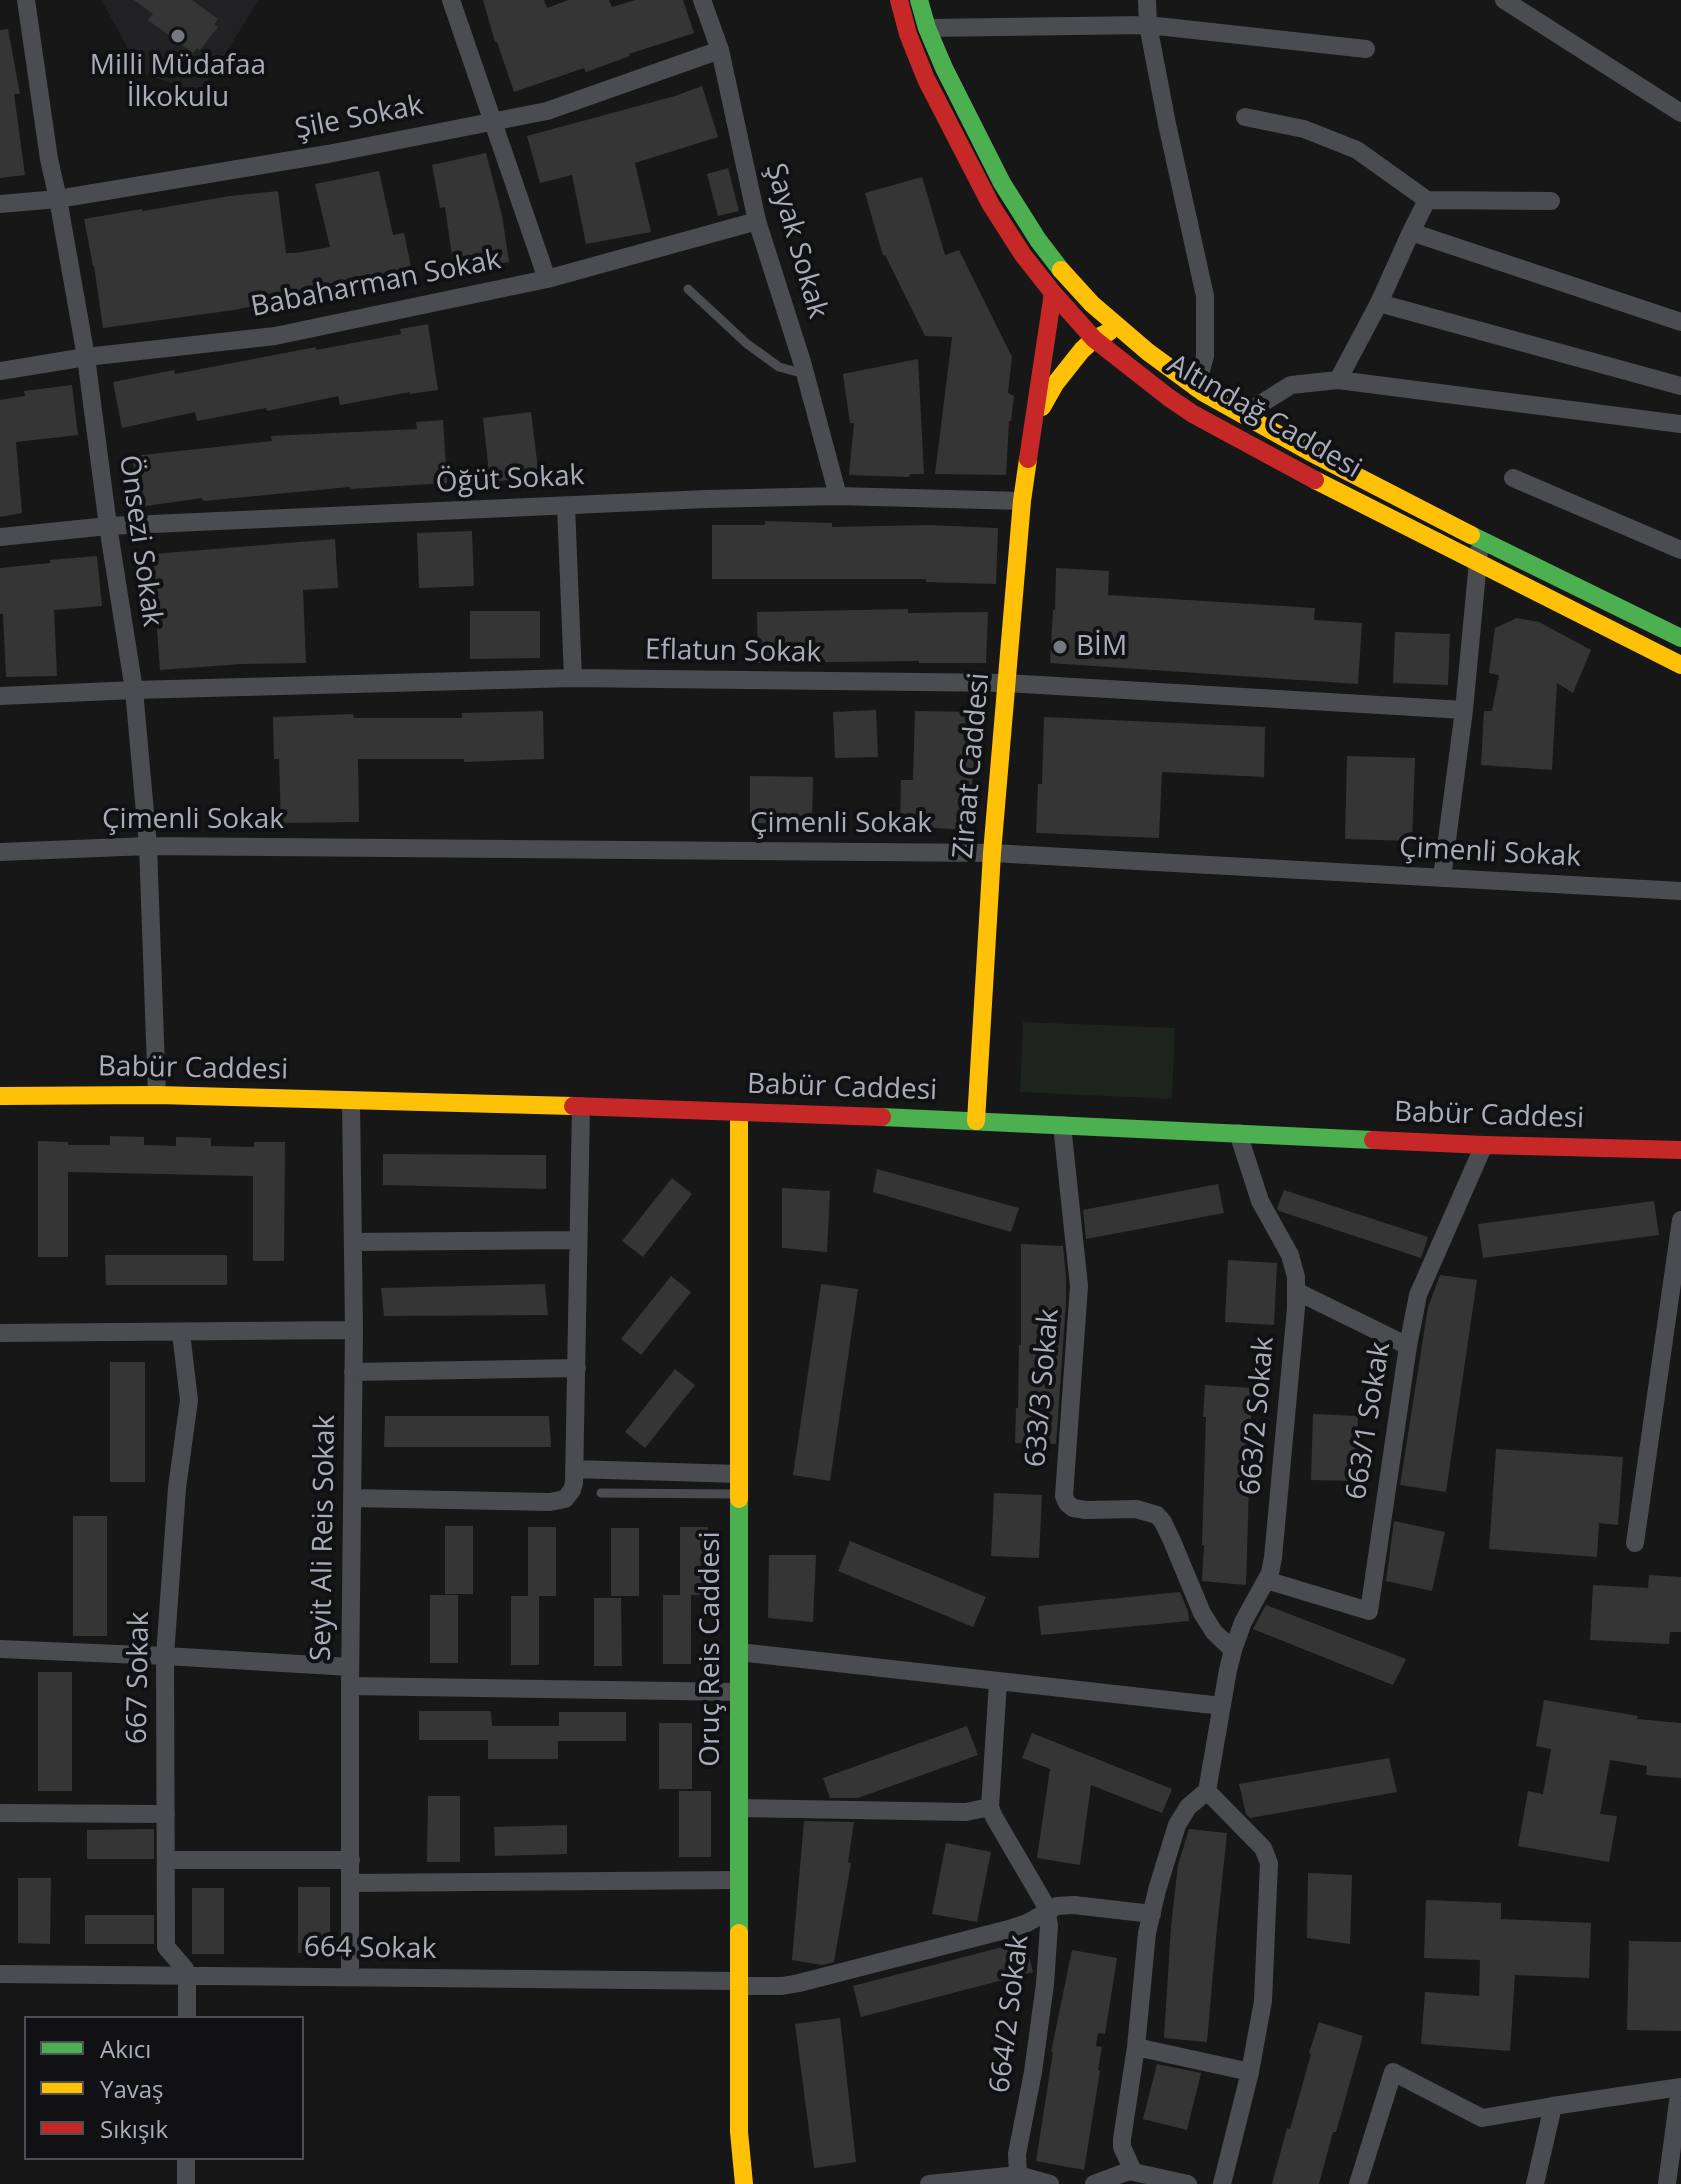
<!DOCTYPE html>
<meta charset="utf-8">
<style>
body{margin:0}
#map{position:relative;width:1681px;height:2184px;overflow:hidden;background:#171717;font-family:"Open Sans",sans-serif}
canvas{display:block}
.legend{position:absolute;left:24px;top:2016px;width:280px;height:144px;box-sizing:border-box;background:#111113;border:2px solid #4d4f55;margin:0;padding:10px 14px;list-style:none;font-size:24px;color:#a8adb8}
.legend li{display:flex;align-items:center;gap:16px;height:40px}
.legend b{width:40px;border:2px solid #4d4f55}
</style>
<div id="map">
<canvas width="1681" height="2184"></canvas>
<ul class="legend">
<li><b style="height:10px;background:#4caf50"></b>Akıcı</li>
<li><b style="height:10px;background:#ffc107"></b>Yavaş</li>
<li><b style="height:10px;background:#c62828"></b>Sıkışık</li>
</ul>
</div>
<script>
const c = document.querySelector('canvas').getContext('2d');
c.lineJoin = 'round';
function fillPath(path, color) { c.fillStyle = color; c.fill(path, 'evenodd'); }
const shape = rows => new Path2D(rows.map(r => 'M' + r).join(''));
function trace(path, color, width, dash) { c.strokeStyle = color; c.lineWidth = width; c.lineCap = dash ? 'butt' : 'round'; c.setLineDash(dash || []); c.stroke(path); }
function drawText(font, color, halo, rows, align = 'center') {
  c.font = font + ' "Open Sans",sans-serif'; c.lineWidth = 8; c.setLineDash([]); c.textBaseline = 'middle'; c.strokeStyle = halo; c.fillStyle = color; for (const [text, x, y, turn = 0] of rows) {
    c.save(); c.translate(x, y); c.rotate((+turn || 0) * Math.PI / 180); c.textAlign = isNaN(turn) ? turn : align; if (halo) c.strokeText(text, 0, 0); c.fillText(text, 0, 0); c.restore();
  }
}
fillPath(shape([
 [101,0,259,0,200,94,141,72]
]), '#212123');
fillPath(shape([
 [1023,1022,1175,1028,1172,1099,1020,1092]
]), '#1d241e');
fillPath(shape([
 [134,0,192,0,218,19,214,25,218,27,200,50,197,48,193,53,148,20,153,14],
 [483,0,544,0,547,8,568,0,609,0,612,7,635,0,683,0,694,33,629,54,630,56,586,72,584,68,514,92,497,42,495,42],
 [8,29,20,94,14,94,25,175,0,178,0,30],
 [702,86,718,137,635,163,651,232,586,244,572,175,540,183,527,136,675,96],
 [486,153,502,215,509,262,454,270,445,207,440,208,432,165],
 [728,168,739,211,718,216,707,174],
 [379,171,393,235,404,233,413,277,314,293,234,310,103,328,94,266,93,266,84,219,142,209,143,211,230,196,278,191,286,253,296,253,330,247,315,184],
 [922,177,945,255,959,250,1012,357,1008,393,1014,396,1011,421,1009,421,1006,475,935,474,952,337,925,336,885,255,883,256,865,193],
 [428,324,438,390,410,394,410,392,340,405,338,396,267,411,266,408,197,421,195,412,122,428,113,382,174,370,175,374,316,347,316,350,401,334,400,329],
 [918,359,924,474,910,474,909,477,849,475,854,423,850,423,843,374],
 [72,385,78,435,16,442,22,513,0,517,0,400,25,396,24,391],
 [531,412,539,477,490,482,483,418],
 [443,420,447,483,351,489,350,487,203,501,202,498,139,507,132,456,272,441,271,436,417,429,416,422],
 [765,521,832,523,832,527,928,525,998,528,996,584,926,582,926,579,712,579,712,525,765,525],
 [472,531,474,586,419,588,417,533],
 [335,539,338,588,303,590,306,663,242,664,160,670,155,603,148,604,142,555],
 [97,556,102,606,54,610,57,676,6,677,3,614,0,614,0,568,50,563,50,560],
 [1056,568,1109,571,1108,595,1315,608,1314,620,1362,623,1358,684,1050,663,1053,610,1055,610],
 [908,609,908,613,988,612,986,663,919,663,919,661,758,663,757,612],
 [470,611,540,611,540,658,470,659],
 [1517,618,1539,622,1591,650,1573,693,1557,683,1552,770,1481,765,1484,711,1492,711,1499,675,1489,673,1495,628],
 [1395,632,1450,634,1448,685,1393,683],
 [876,710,878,757,835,758,833,712],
 [543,711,544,759,464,762,464,759,358,759,359,822,281,823,279,759,274,759,273,717,353,714,354,718,462,718,462,713],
 [915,711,981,712,976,758,974,758,969,830,900,826,901,780,913,780],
 [1044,717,1265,727,1264,777,1162,772,1159,838,1036,833,1038,784,1042,784],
 [1347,756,1415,758,1412,841,1345,839],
 [750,776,813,777,812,824,750,823],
 [110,1136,144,1137,144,1145,176,1146,176,1137,211,1138,211,1146,254,1147,254,1142,285,1142,284,1261,253,1261,253,1176,68,1172,68,1257,38,1257,38,1141,68,1142,68,1145,110,1145],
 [383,1154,546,1155,546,1189,383,1185],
 [877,1169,1019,1208,1011,1232,873,1192],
 [672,1178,692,1194,643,1257,622,1241],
 [1218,1184,1224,1213,1086,1239,1083,1210],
 [782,1188,830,1191,827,1252,782,1248],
 [1284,1190,1428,1237,1421,1258,1279,1211,1277,1208],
 [1654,1201,1659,1235,1483,1258,1478,1224],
 [1021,1244,1063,1246,1066,1278,1066,1302,1056,1444,1015,1443,1016,1408,1018,1408,1019,1345,1021,1345],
 [105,1255,227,1255,227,1285,106,1285],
 [1228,1260,1277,1263,1274,1325,1225,1322],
 [1440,1275,1477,1280,1446,1492,1400,1485,1428,1307],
 [671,1276,691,1292,641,1355,621,1339],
 [545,1284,548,1315,384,1316,381,1288],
 [821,1284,858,1289,830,1481,793,1475],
 [110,1362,145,1362,145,1482,110,1482],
 [675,1369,695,1385,645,1448,625,1432],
 [1205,1385,1252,1388,1246,1585,1202,1581,1204,1545,1202,1545,1206,1417,1203,1417],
 [1313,1414,1358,1416,1356,1481,1311,1480],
 [385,1416,549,1416,551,1447,384,1447],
 [1496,1449,1623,1457,1618,1525,1599,1523,1597,1557,1489,1549],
 [994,1493,1042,1495,1039,1558,991,1556],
 [73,1516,107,1516,107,1636,73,1636],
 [1394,1521,1445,1532,1432,1591,1386,1581],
 [445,1526,473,1526,473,1594,445,1594],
 [528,1527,556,1527,556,1596,528,1596],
 [680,1527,708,1527,708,1595,680,1595],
 [611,1528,639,1528,639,1596,611,1596],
 [850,1541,986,1597,973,1627,838,1571],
 [769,1555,816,1555,813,1622,768,1618],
 [1649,1575,1681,1577,1681,1632,1670,1632,1669,1644,1590,1640,1593,1585,1648,1588],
 [1180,1592,1188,1611,1189,1621,1041,1635,1038,1606],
 [430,1595,458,1595,458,1663,430,1663],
 [663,1595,691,1595,691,1664,663,1664],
 [511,1596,539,1596,539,1665,511,1665],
 [594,1598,621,1598,622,1666,594,1666],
 [1266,1605,1406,1659,1393,1685,1253,1629],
 [38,1672,72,1672,72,1791,38,1791],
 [1544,1700,1638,1716,1637,1719,1681,1723,1681,1778,1646,1775,1647,1766,1610,1760,1600,1814,1617,1816,1609,1862,1518,1846,1528,1791,1543,1794,1551,1749,1536,1746],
 [419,1711,491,1711,492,1726,559,1726,559,1712,626,1712,626,1741,558,1741,558,1759,488,1759,488,1740,419,1740],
 [659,1723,692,1723,692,1789,659,1789],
 [967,1726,978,1755,858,1798,830,1798,823,1778],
 [1032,1733,1172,1789,1162,1813,1091,1785,1080,1865,1037,1858,1050,1769,1022,1758],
 [1389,1758,1397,1792,1250,1818,1246,1814,1239,1784],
 [679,1791,711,1791,711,1857,679,1857],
 [428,1796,460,1796,460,1862,427,1862],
 [804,1821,854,1822,848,1862,851,1863,834,1962,822,1965,792,1960],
 [567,1825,567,1854,495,1856,494,1827],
 [154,1829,154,1859,87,1859,87,1830],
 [1189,1829,1227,1833,1217,1928,1207,2042,1164,2038,1171,1927,1178,1865],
 [946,1843,991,1852,977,1922,932,1914],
 [1308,1873,1352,1875,1350,1944,1307,1938],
 [18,1878,51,1878,50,1944,18,1943],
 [298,1887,330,1887,330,1953,298,1953],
 [192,1888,224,1888,224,1954,192,1954],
 [1426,1900,1501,1903,1501,1919,1591,1923,1589,1978,1515,1975,1510,2051,1421,2044,1425,1992,1479,1996,1480,1960,1424,1958],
 [85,1915,154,1915,154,1944,85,1944],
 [1025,1941,1033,1972,861,2017,853,1986],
 [1629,1941,1681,1942,1681,2031,1627,2030],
 [1072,1950,1117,1958,1105,2034,1098,2033,1096,2046,1102,2047,1098,2070,1100,2071,1084,2170,1036,2161,1053,2052,1051,2052],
 [840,2018,856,2162,814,2168,795,2024],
 [1319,2022,1363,2036,1336,2132,1333,2132,1319,2184,1272,2184,1287,2128,1290,2129,1311,2054,1309,2053],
 [1157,2064,1201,2073,1187,2130,1143,2119]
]), '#353536');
trace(shape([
 [688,289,746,343,779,367,805,374],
 [601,1493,736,1494]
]), '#4b4c50', 9);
trace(shape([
 [26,0,49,159,58,199,86,357,108,526,134,690,148,846,157,1095],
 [451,0,547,279],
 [702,0,720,50,757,221,802,362,838,496],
 [1147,0,1148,25,1167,124,1205,296,1205,356,1196,388],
 [1504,0,1681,113],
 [927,28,1148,25,1366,49],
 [1245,117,1304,129,1357,150,1427,200],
 [0,204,58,199,328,154,547,111,720,50],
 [1411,232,1427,200,1551,201],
 [1379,303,1411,232,1681,322],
 [0,371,86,357,275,336,547,279,757,221],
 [1338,380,1379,303,1681,386],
 [1243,415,1291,385,1338,380,1681,424],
 [1513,478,1681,550],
 [566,506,573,678],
 [0,537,108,526,706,499,838,496,1022,501],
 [0,696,134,690,573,678,1006,683,1464,710],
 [0,852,148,846,992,853,1681,891],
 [1442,878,1464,710,1479,551],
 [1062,1125,1079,1286,1064,1496,1067,1503,1073,1508,1086,1510,1136,1509,1157,1515,1163,1522,1172,1541,1202,1613,1214,1632,1233,1650],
 [353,1242,577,1240],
 [1296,1291,1408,1346],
 [0,1333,354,1330],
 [181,1333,189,1400,177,1488,165,1656,166,1947,185,1969,187,1976,187,2018],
 [353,1372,577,1368],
 [574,1469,739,1474],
 [352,1498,550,1502,565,1499,572,1490,574,1483,581,1106],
 [1635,1543,1681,1220],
 [1266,1580,1369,1611,1408,1346,1418,1295,1484,1145],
 [0,1649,165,1656,350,1667],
 [739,1652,1222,1706],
 [998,1682,990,1807,994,1817,1046,1906,1049,1926,1045,1984,1033,2072,1017,2154,1018,2175],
 [350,1686,739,1692],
 [739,1808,966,1812,990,1807],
 [0,1813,166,1814],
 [167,1860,351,1860],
 [350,1883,739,1880],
 [0,1974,739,1981],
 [350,1977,350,1686,354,1330,351,1100],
 [739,1986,782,1986,799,1983,1009,1929,1027,1923,1057,1906,1074,1905,1152,1914],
 [1136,2047,1250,2072],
 [1133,2171,1122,2147,1122,2139,1136,2047,1147,1933,1157,1890,1177,1825,1188,1807,1207,1791],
 [186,2184,186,2158],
 [929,2184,1018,2175,1050,2184],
 [1094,2184,1129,2171,1188,2184],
 [1222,2184,1250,2072,1263,2001,1269,1863,1263,1848,1207,1791,1228,1670,1233,1650,1243,1622,1270,1573,1273,1558,1296,1308,1296,1277,1290,1255,1260,1201,1238,1133],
 [1358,2184,1393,2072,1482,2118,1553,2106],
 [1535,2184,1553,2106,1681,2087],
 [1667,2184,1680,2087]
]), '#4b4c50', 18);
trace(shape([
 [919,0,927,28,944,68,1002,183,1038,240,1061,270],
 [1471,535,1681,638],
 [882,1117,1373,1140],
 [739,1499,739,1933]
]), '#4caf50', 18);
trace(shape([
 [1061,270,1092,304,1148,352,1204,393,1310,452,1471,535],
 [1042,407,1055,384,1082,350,1094,339,1109,332],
 [1315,480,1681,665],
 [0,1096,157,1095,573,1106],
 [739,1113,739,1499],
 [976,1121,992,853,1022,501,1028,459],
 [739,1933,739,2132,744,2184]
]), '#ffc107', 18);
trace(shape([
 [899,0,908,34,926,79,991,205,1023,255,1053,293,1094,339,1168,397,1193,414,1315,480],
 [1028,459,1053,293],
 [573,1106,882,1117],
 [1373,1140,1484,1145,1681,1150]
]), '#c62828', 18);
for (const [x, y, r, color] of [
 [178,36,8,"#757880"],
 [1060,647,8,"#757880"]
]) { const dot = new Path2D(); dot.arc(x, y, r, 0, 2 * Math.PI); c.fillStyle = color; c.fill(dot); trace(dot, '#111113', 3); }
drawText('28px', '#a8adb8', '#111113', [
 ["Milli Müdafaa",178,66],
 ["İlkokulu",178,98],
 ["BİM",1076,647,"left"]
]);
drawText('28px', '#a8adb8', '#111113', [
 ["Şile Sokak",359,118,-11],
 ["Şayak Sokak",796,241,74],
 ["Babaharman Sokak",376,284,-11],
 ["Altındağ Caddesi",1264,417,30],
 ["Öğüt Sokak",510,480,-3],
 ["Önsezi Sokak",140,541,82],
 ["Eflatun Sokak",733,652,1],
 ["Ziraat Caddesi",972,766,-85],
 ["Çimenli Sokak",193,820],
 ["Çimenli Sokak",841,824],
 ["Çimenli Sokak",1490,853,3],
 ["Babür Caddesi",193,1069,1],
 ["Babür Caddesi",842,1088,2],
 ["Babür Caddesi",1489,1116,2],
 ["633/3 Sokak",1043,1388,-85],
 ["663/2 Sokak",1258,1416,-85],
 ["663/1 Sokak",1369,1421,-81],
 ["Seyit Ali Reis Sokak",324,1538,-89],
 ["Oruç Reis Caddesi",711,1649,-90],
 ["667 Sokak",139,1678,-89],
 ["664 Sokak",370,1949,1],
 ["664/2 Sokak",1010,2014,-83]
]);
</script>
